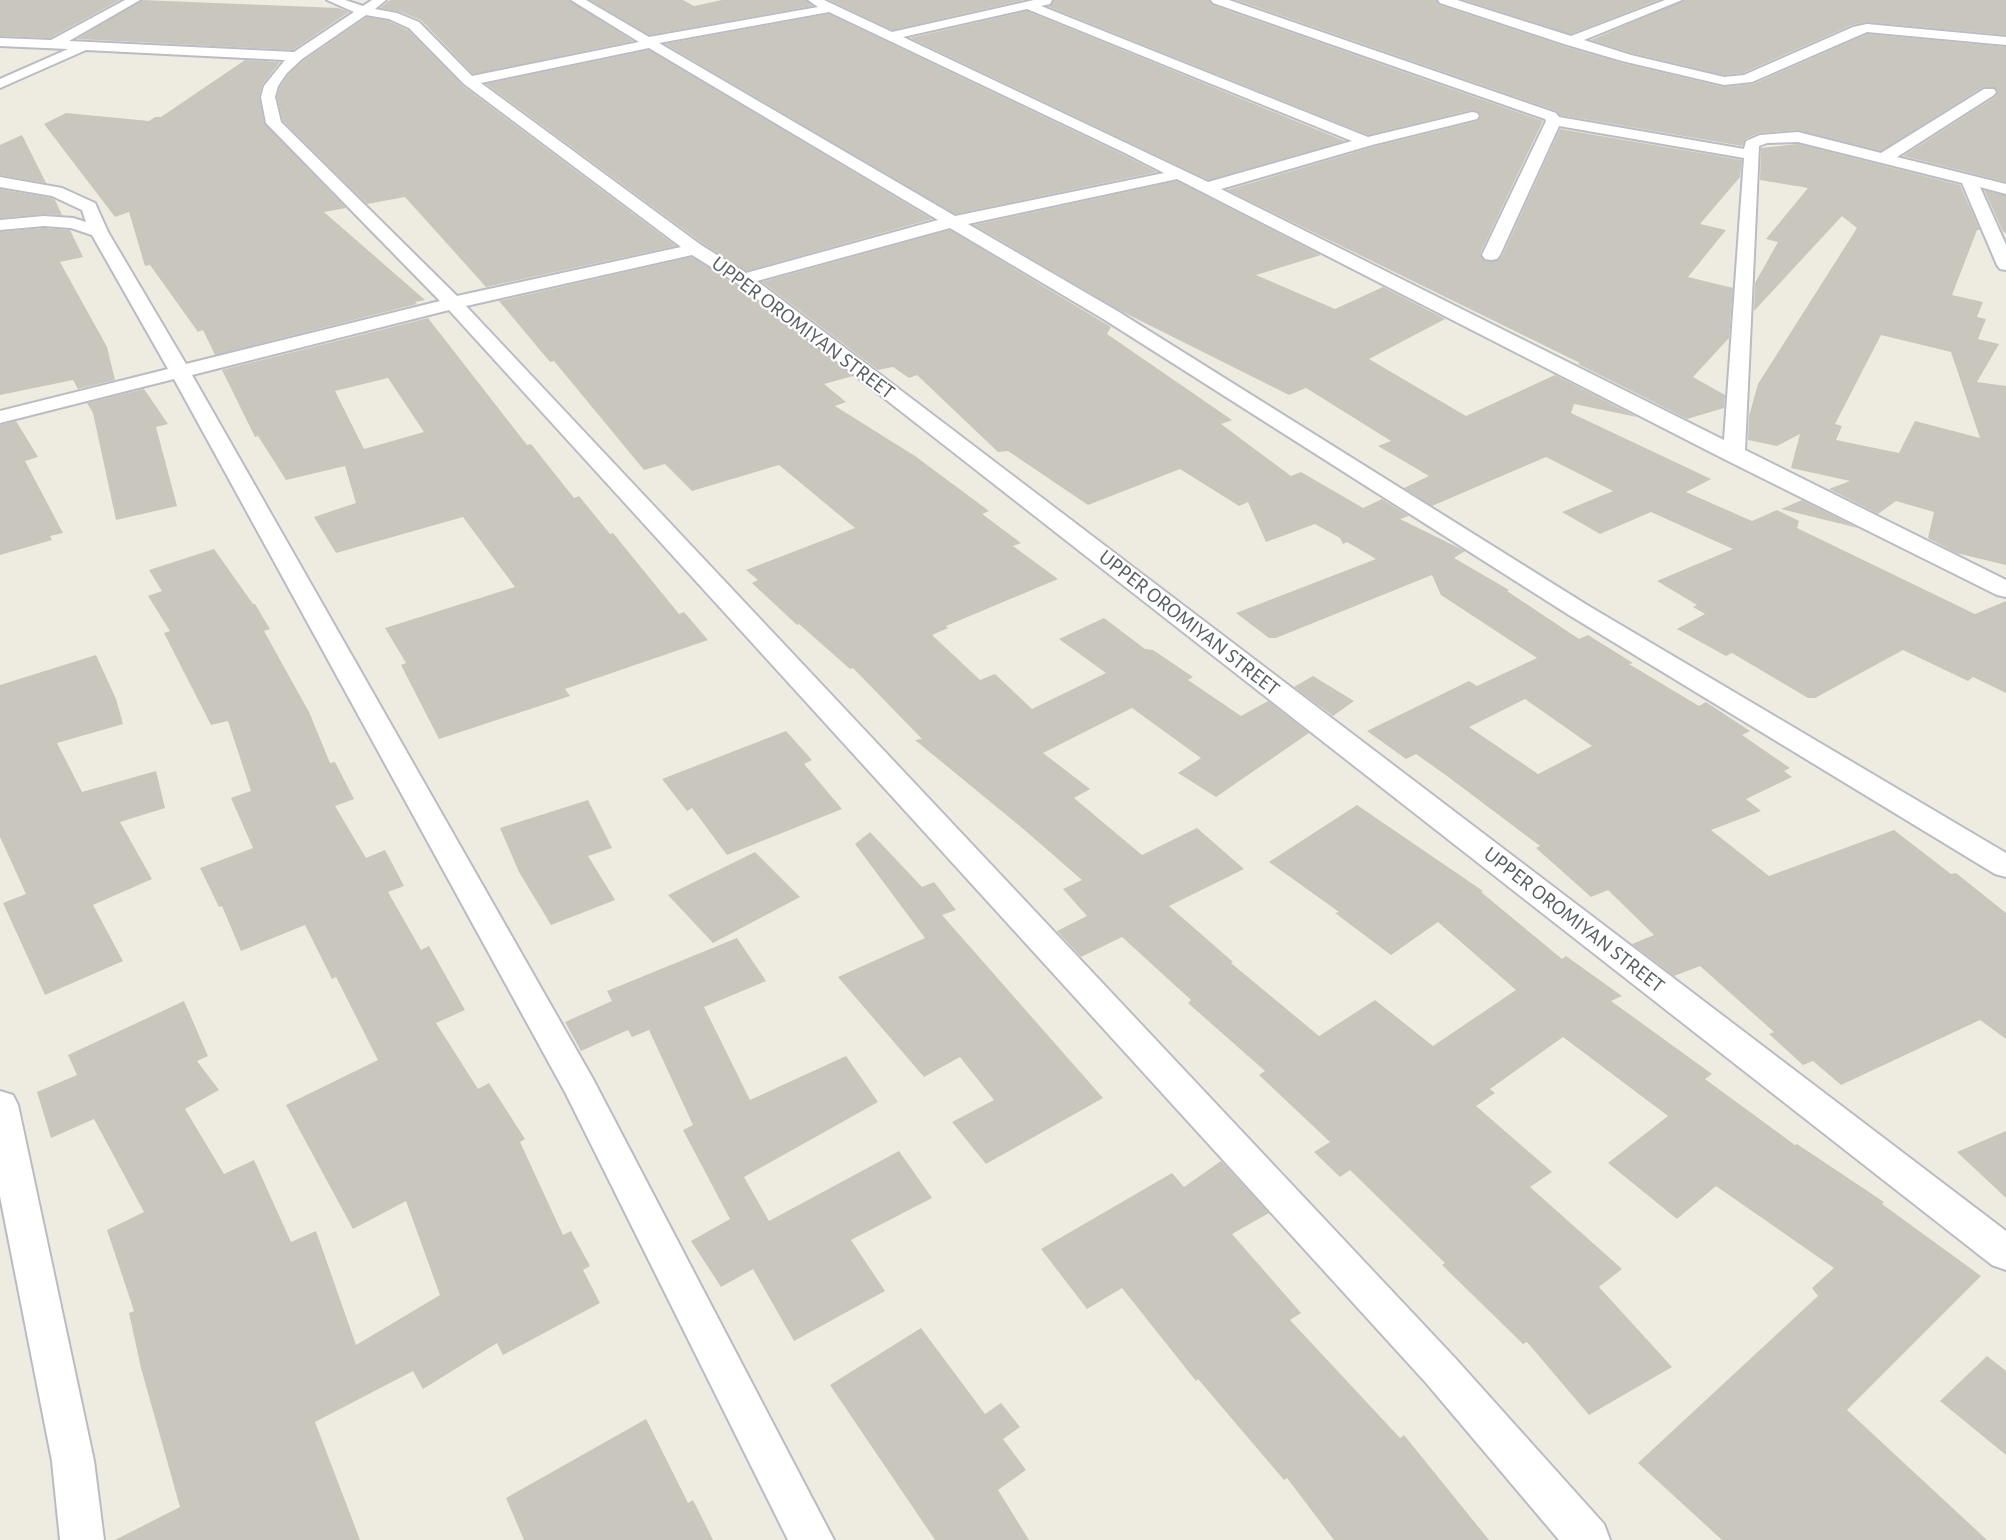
<!DOCTYPE html>
<style>
body{margin:0}
canvas{display:block;background:#eeece1}
</style>
<canvas width="2006" height="1540"></canvas>
<script>
const c = document.querySelector('canvas').getContext('2d');
c.lineJoin = 'round';
function fillPath(path, color) { c.fillStyle = color; c.fill(path, 'evenodd'); }
const shape = rows => new Path2D(rows.map(r => 'M' + r).join(''));
function trace(path, color, width, dash) { c.strokeStyle = color; c.lineWidth = width; c.lineCap = dash ? 'butt' : 'round'; c.setLineDash(dash || []); c.stroke(path); }
function drawText(font, color, halo, rows, align = 'center') {
  c.font = font + ' "Alegreya Sans",sans-serif'; c.lineWidth = 4.5; c.setLineDash([]); c.textBaseline = 'middle'; c.strokeStyle = halo; c.fillStyle = color; for (const [text, x, y, turn = 0] of rows) {
    c.save(); c.translate(x, y); c.rotate((+turn || 0) * Math.PI / 180); c.textAlign = isNaN(turn) ? turn : align; if (halo) c.strokeText(text, 0, 0); c.fillText(text, 0, 0); c.restore();
  }
}
fillPath(shape([
 [0,0,120,0,50,38,0,36],
 [142,0,338,8,349,12,293,50,77,39],
 [390,0,569,0,633,41,473,74,421,20,398,11,380,8],
 [590,0,683,0,694,6,722,0,806,0,812,6,649,35],
 [829,0,1024,0,892,30],
 [1054,0,1209,0,1212,5,1543,121,1480,254,1485,261,1497,261,1502,256,1560,129,1742,160,1740,177,1700,224,1726,230,1688,277,1733,288,1729,338,1693,377,1725,395,1724,408,1687,419,1578,364,1580,363,1227,190,1373,147,1478,121,1481,115,1477,111,1471,110,1368,135,1049,7],
 [1236,0,1436,0,1439,5,1563,46,1621,63,1723,87,1753,84,1867,34,2006,47,2006,182,1903,156,1995,97,1998,91,1994,87,1983,87,1881,151,1798,130,1759,133,1745,139,1742,146,1560,115,1557,111],
 [1464,0,1659,0,1571,34],
 [1684,0,2006,0,2006,35,1867,22,1852,25,1743,73,1724,75,1632,53,1591,40],
 [1027,11,1345,141,1208,180,910,38],
 [829,14,1124,155,1157,172,955,214,665,44],
 [367,17,388,21,408,30,463,86,676,246,486,287,405,197,367,204,283,121,277,97,280,87,289,74,303,61],
 [649,50,932,219,746,271,702,243,486,84],
 [245,60,280,62,262,85,259,96,264,123,346,208,324,212,425,300,415,302,417,304,215,355,203,330,198,332,150,265,145,266,129,212,115,217,44,124,66,113,149,121,155,117,161,117],
 [22,135,46,183,0,175,0,145],
 [1798,144,1960,185,1980,230,1977,230,1952,295,1983,302,1977,317,1986,319,1978,339,1999,344,1977,382,2006,386,2006,565,1956,553,1928,538,1934,512,1896,501,1878,514,1829,489,1850,481,1791,468,1800,434,1777,446,1748,440,1749,416,1758,384,1857,228,1842,216,1754,311,1755,283,1778,242,1766,239,1808,188,1760,180,1761,148],
 [1881,335,1951,352,1980,438,1915,421,1899,453,1836,440,1842,426,1835,424],
 [1177,181,1321,255,1256,275,1335,309,1383,287,1445,319,1369,359,1466,416,1555,375,1637,417,1574,404,1571,413,1711,479,1686,492,1752,521,1777,510,1799,521,1797,528,1975,614,2006,601,2006,693,1973,677,1968,681,1903,650,1815,698,1808,698,1732,653,1726,656,1677,629,1705,614,1693,607,1697,605,1657,581,1733,549,1651,512,1600,534,1562,512,1613,491,1546,457,1432,506,1404,488,1429,476,1378,446,1391,441,1306,388,1289,395,1121,311,974,225],
 [0,189,51,198,55,200,62,215,44,214,0,218],
 [1984,190,2006,196,2006,233,2003,232],
 [44,228,70,230,83,257,60,262,107,347,115,380,78,389,73,380,0,395,0,232],
 [950,230,1111,327,1107,334,1232,420,1221,424,1291,476,1301,472,1363,508,1382,499,1409,516,1400,519,1465,551,1454,558,1509,590,1507,591,1579,639,1588,635,1633,663,1629,664,1699,706,1706,702,1750,731,1742,735,1790,768,1784,771,1792,777,1746,799,1761,811,1711,830,1769,876,1894,830,1951,874,1956,873,2006,913,2006,1039,1980,1020,1841,1085,1813,1061,1803,1065,1769,1034,1774,1032,1700,966,1674,976,1632,944,1654,935,1608,890,1591,897,1536,848,1540,846,1447,776,1416,754,1406,759,1367,731,1469,681,1477,686,1537,658,1441,595,1432,575,1276,638,1269,638,1236,613,1376,559,1347,542,1343,544,1340,538,1315,524,1266,542,1248,502,1239,506,1180,469,1088,505,1008,451,998,452,917,375,909,378,893,367,878,370,762,282],
 [1525,699,1592,746,1538,774,1469,727],
 [692,257,736,285,853,376,824,384,846,402,835,406,915,456,989,511,982,514,1021,543,1013,546,1058,579,946,626,948,628,932,635,980,680,995,674,1032,709,1106,673,1059,639,1104,618,1145,649,1153,650,1193,677,1188,680,1241,716,1268,701,1309,733,1216,797,1178,773,1201,758,1132,708,1043,753,1090,789,1074,798,1142,855,1197,828,1244,869,1169,906,1233,962,1231,963,1319,1036,1375,1000,1433,1046,1516,990,1438,922,1391,955,1335,913,1339,912,1269,862,1357,805,1483,891,1481,892,1562,959,1566,956,1622,996,1611,1001,1712,1074,1705,1079,1795,1145,1797,1144,1884,1202,1882,1204,1981,1276,1847,1410,1987,1540,1722,1540,1638,1463,1818,1296,1812,1288,1834,1268,1716,1186,1677,1219,1608,1163,1668,1116,1563,1037,1490,1089,1495,1093,1476,1106,1552,1172,1530,1187,1622,1269,1599,1287,1672,1367,1589,1415,1527,1342,1523,1344,1442,1265,1445,1263,1350,1170,1340,1177,1314,1152,1330,1142,1259,1075,1265,1071,1188,1003,1191,1000,1122,937,1081,957,1057,931,1087,916,1063,889,1082,880,1021,827,915,740,922,739,853,668,850,669,799,624,797,625,752,583,758,580,746,570,855,528,779,465,692,491,665,464,644,470,554,361,550,362,499,301],
 [428,318,527,445,531,444,574,498,579,496,610,534,613,533,679,614,684,612,708,640,565,689,570,696,439,739,401,665,406,663,385,628,515,587,463,517,336,553,314,517,356,503,345,466,286,480,258,436,255,437,222,370],
 [388,378,424,432,364,449,335,391],
 [144,389,168,424,156,427,177,506,116,520,93,413,87,403],
 [16,421,38,457,25,461,63,533,50,536,52,540,0,555,0,425],
 [1802,500,1858,528,1781,509],
 [214,549,253,604,255,604,270,629,264,631,309,712,330,763,335,762,354,799,335,806,366,858,385,850,404,886,388,892,421,950,429,946,465,1010,436,1023,478,1089,489,1083,525,1139,520,1142,563,1235,571,1231,590,1266,583,1270,600,1303,503,1355,497,1343,423,1389,413,1371,315,1422,360,1540,115,1540,180,1507,141,1368,129,1313,134,1311,107,1230,144,1212,94,1119,51,1138,37,1092,77,1075,68,1055,184,1001,208,1056,197,1061,219,1090,185,1109,224,1174,254,1160,291,1242,316,1231,356,1345,440,1295,406,1201,353,1229,286,1105,378,1060,336,977,332,979,305,925,241,951,222,906,219,907,200,868,253,848,231,798,251,791,228,721,211,725,164,633,170,631,148,596,162,591,149,570],
 [96,655,116,699,123,724,57,743,82,792,156,771,165,808,120,822,152,879,93,905,123,961,45,995,3,903,26,894,0,837,0,685],
 [1313,676,1354,701,1333,716,1294,687],
 [786,731,812,760,804,764,842,809,727,855,692,808,687,811,662,779],
 [588,800,612,848,588,856,615,900,551,925,519,872,500,828],
 [870,832,922,887,934,882,956,910,942,915,1103,1098,986,1164,952,1122,994,1100,960,1057,924,1077,838,977,925,938,855,844],
 [755,852,800,897,713,943,668,895],
 [737,938,766,981,704,1007,750,1100,846,1056,878,1102,744,1177,769,1221,899,1151,932,1198,851,1240,885,1291,794,1341,753,1269,721,1287,691,1241,730,1219,683,1130,693,1125,649,1030,632,1037,628,1030,581,1051,565,1022,612,1001,607,991],
 [2006,1131,2006,1198,1957,1152],
 [1221,1161,1269,1213,1232,1234,1301,1313,1290,1320,1400,1438,1404,1435,1489,1540,1334,1540,1287,1478,1284,1480,1198,1379,1196,1381,1122,1288,1087,1309,1041,1249,1172,1173,1184,1187],
 [921,1328,985,1414,1001,1403,1020,1427,1003,1439,1026,1470,998,1490,1029,1540,935,1540,830,1385],
 [1987,1356,2006,1371,2006,1455,1940,1401],
 [646,1419,688,1503,693,1500,713,1540,524,1540,506,1498]
]), '#c9c6be');
const street = shape([
 [125,0,140,0,69,41,294,52,354,12,327,0,345,0,363,6,372,0,386,0,375,9,397,13,419,22,472,76,639,42,571,0,586,0,649,37,818,7,808,0,824,0,892,32,1034,0,1052,0,1050,4,1041,6,1368,137,1472,112,1477,113,1479,116,1477,119,1372,145,1221,189,1724,440,1744,158,1559,126,1500,255,1497,259,1491,260,1485,259,1482,255,1546,121,1545,119,1213,3,1211,0,1229,0,1556,113,1559,117,1744,149,1746,141,1760,135,1798,132,1881,153,1984,89,1994,89,1996,92,1994,95,1897,157,2006,184,2006,194,1980,187,2006,245,2006,270,2000,269,1997,265,1962,183,1798,142,1767,143,1759,146,1745,450,2006,580,2006,597,1997,595,1726,460,1177,179,968,224,1119,312,1587,605,2006,853,2006,877,1995,874,1569,615,1105,320,950,228,757,281,2006,1231,2006,1270,1992,1265,737,283,692,255,466,306,1455,1358,1604,1524,1610,1540,1559,1540,1427,1384,449,310,192,375,593,1079,834,1540,788,1540,566,1094,174,379,0,423,0,411,168,369,92,235,71,228,44,226,0,230,0,220,44,216,73,218,86,222,82,210,52,196,0,187,0,177,62,188,95,203,108,232,186,364,440,301,266,123,261,97,264,86,285,60,86,50,0,88,0,79,68,49,0,46,0,38,51,40,125,0],
 [1027,9,1352,141,1208,182,903,37,1027,9],
 [829,12,1125,153,1164,173,955,216,659,43,829,12],
 [366,15,389,19,409,28,464,84,681,247,457,296,281,122,275,97,278,86,287,73,302,59,366,15],
 [649,48,938,220,746,273,701,245,481,83,649,48],
 [1438,0,1457,0,1571,36,1665,0,1682,0,1584,40,1631,55,1724,77,1744,75,1853,27,1867,24,2006,37,2006,45,1867,32,1752,82,1724,85,1622,61,1564,44,1440,3,1438,0],
 [0,1091,13,1095,18,1105,94,1461,104,1540,60,1540,52,1461,0,1196,0,1091]
]);
trace(street, '#b9bcc2', 4);
fillPath(street, '#fff');
drawText('21px', '#5a5e64', '#fff', [
 ["UPPER OROMIYAN STREET",803,328,37],
 ["UPPER OROMIYAN STREET",1189,623,38],
 ["UPPER OROMIYAN STREET",1574,920,38]
]);
</script>
